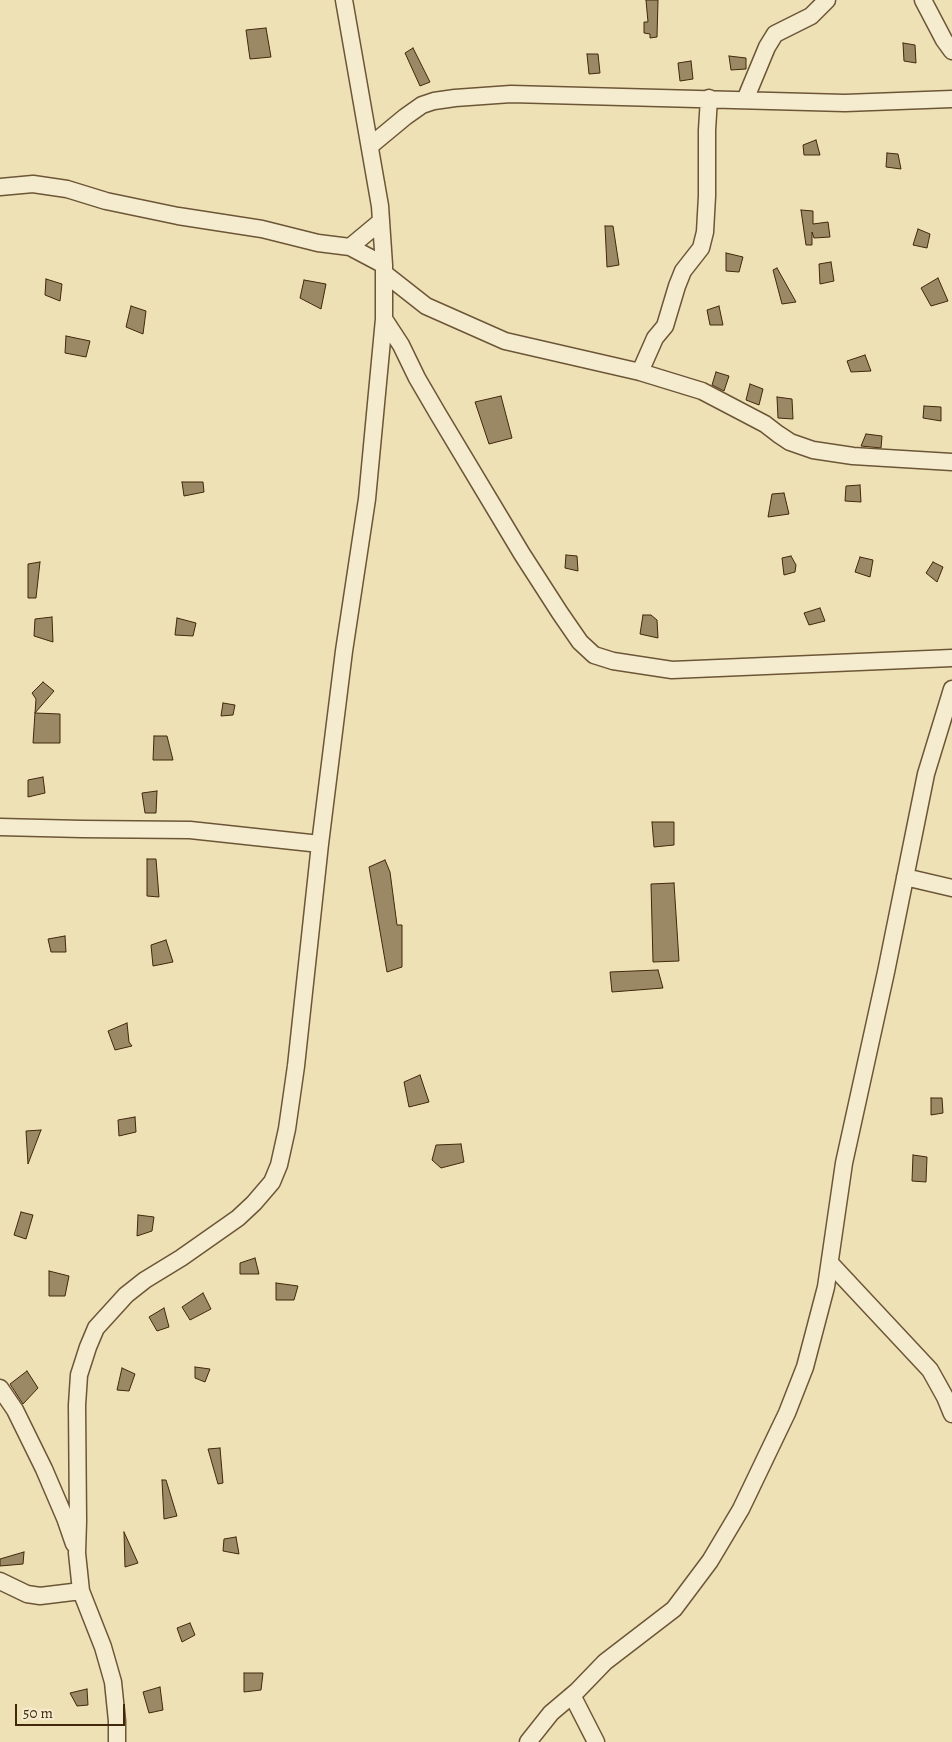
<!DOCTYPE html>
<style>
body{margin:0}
#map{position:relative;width:952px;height:1742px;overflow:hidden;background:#efe1b6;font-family:Alegreya,serif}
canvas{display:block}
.scale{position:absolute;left:15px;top:1704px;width:110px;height:22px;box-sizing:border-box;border:2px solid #41280b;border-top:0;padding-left:6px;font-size:15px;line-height:18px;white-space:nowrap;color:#41280b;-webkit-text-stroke:4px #f5ecd0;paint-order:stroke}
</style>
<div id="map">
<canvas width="952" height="1742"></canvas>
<div class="scale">50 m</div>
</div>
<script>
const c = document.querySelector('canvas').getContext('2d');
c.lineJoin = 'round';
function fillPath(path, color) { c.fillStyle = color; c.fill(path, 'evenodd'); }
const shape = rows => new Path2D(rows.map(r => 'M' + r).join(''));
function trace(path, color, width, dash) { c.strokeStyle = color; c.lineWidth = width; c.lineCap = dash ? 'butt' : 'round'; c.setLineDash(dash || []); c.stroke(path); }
const building = shape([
 [646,0,658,0,657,37,650,38,650,34,644,33,644,22,648,22,646,0],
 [266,28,271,57,250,59,246,30,266,28],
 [903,43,915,45,916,63,904,61,903,43],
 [413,48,430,82,420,86,405,53,413,48],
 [587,54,598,54,600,73,589,74,587,54],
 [729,56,746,58,746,69,731,70,729,56],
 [691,61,693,79,680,81,678,63,691,61],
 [816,140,820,155,804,155,803,145,816,140],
 [887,153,898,154,901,169,886,167,887,153],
 [801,210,813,211,813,224,828,222,830,237,814,238,812,232,812,245,806,245,801,210],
 [605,226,613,226,619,265,607,267,605,226],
 [918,229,930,234,927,248,913,245,918,229],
 [726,253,743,257,739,272,726,271,726,253],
 [831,262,834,281,820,284,819,264,831,262],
 [777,268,796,302,782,304,773,270,777,268],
 [938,278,948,301,931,306,921,288,938,278],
 [46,279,62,284,60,301,45,295,46,279],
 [304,280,326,284,321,309,300,298,304,280],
 [131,306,146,311,143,334,126,327,131,306],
 [719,306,723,325,710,325,707,310,719,306],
 [66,336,90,341,86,357,65,353,66,336],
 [865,355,871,371,851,372,847,361,865,355],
 [716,372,729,376,724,391,712,385,716,372],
 [750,384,763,389,759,405,746,400,750,384],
 [501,396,512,438,489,444,475,402,501,396],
 [777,397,792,399,793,419,778,418,777,397],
 [924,406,941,407,941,421,923,418,924,406],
 [866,434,882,436,881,448,861,446,866,434],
 [182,482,203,482,204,492,184,496,182,482],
 [860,485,861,502,845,501,846,486,860,485],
 [784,493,789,514,768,517,772,494,784,493],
 [566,555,577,556,578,571,565,568,566,555],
 [791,556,796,565,795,572,784,575,782,558,791,556],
 [860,557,873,560,870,577,855,572,860,557],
 [40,562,36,598,28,598,28,564,40,562],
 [933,562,943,567,937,582,926,573,933,562],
 [820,608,825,621,809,625,804,613,820,608],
 [643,615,651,615,657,620,658,638,640,634,643,615],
 [52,617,53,642,34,636,35,619,52,617],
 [177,618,196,623,193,636,175,635,177,618],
 [43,682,54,691,35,713,36,699,32,693,43,682],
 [223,703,235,705,233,715,221,716,223,703],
 [35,713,60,714,60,743,33,743,35,713],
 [154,736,167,736,173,760,153,760,154,736],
 [43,777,45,793,28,797,28,780,43,777],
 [157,791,156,813,145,813,142,793,157,791],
 [652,822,674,822,674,845,654,847,652,822],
 [147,859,156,859,159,897,147,896,147,859],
 [385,860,390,872,397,925,402,925,402,967,387,972,369,867,385,860],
 [674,883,679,961,653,962,651,884,674,883],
 [65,936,66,952,51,952,48,939,65,936],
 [166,940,173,962,153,966,151,945,166,940],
 [658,970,663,988,612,992,610,972,658,970],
 [127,1023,129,1042,132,1046,115,1050,108,1031,127,1023],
 [420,1075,429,1102,409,1107,404,1082,420,1075],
 [931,1098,942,1098,943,1113,931,1115,931,1098],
 [135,1117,136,1132,119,1136,118,1120,135,1117],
 [41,1130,28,1164,26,1131,41,1130],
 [461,1144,464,1162,441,1168,432,1160,436,1145,461,1144],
 [913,1155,927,1157,926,1182,912,1181,913,1155],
 [21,1212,33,1215,26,1239,14,1235,21,1212],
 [138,1215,154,1217,152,1231,137,1236,138,1215],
 [255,1258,259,1274,240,1274,240,1263,255,1258],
 [49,1271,69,1276,65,1296,49,1296,49,1271],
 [276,1283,298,1286,294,1300,276,1300,276,1283],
 [203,1293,211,1309,190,1320,182,1307,203,1293],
 [164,1308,169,1327,157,1331,149,1317,164,1308],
 [195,1367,210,1369,205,1382,195,1378,195,1367],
 [122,1368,135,1374,129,1391,117,1390,122,1368],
 [27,1371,38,1388,23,1404,10,1384,27,1371],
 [220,1448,223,1483,218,1484,208,1449,220,1448],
 [162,1480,166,1480,177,1516,164,1519,162,1480],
 [124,1532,138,1563,125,1567,124,1532],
 [236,1537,239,1554,223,1551,224,1539,236,1537],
 [24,1552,23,1564,0,1566,0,1559,24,1552],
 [190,1623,195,1635,182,1642,177,1628,190,1623],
 [244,1673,263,1673,261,1690,244,1692,244,1673],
 [160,1687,163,1710,149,1713,143,1692,160,1687],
 [87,1689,88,1705,77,1706,70,1693,87,1689]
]);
fillPath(building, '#9b8864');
trace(building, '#41280b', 1);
const minor = shape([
 [923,0,944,40,952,51],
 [745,100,767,47,775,34,811,16,827,0],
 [370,146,405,117,422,105,434,101,455,98,511,94,845,103,952,99],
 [0,187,33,184,67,189,106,201,178,216,262,229,318,243,350,247,384,265],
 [350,247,380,222],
 [384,273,426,306,505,341,640,372,702,391,765,424,778,434,790,442,813,450,853,456,952,462],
 [384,319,401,345,417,378,438,414,522,554,560,613,580,642,594,655,613,661,672,670,952,658],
 [640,372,655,338,665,326,677,286,683,271,701,248,705,232,707,196,707,130,709,98],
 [0,827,82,829,190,830,320,844],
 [905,877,952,888],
 [830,1263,930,1370,945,1397,952,1414],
 [0,1388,15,1410,44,1469,65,1518,74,1544],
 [0,1581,27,1594,40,1596,81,1591],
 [572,1695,596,1742],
 [117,1742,117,1721,113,1682,103,1647,81,1591,77,1553,78,1521,77,1405,79,1375,88,1347,96,1328,126,1295,145,1280,181,1258,238,1218,254,1203,272,1182,279,1165,287,1129,296,1066,320,844,344,651,367,499,384,319,384,265,380,206,344,0],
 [528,1742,551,1713,577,1691,605,1662,674,1609,710,1561,741,1509,787,1413,805,1367,826,1287,844,1163,886,972,926,774,952,689]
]);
trace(minor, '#6c5636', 19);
trace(minor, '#f5ecd0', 16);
</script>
